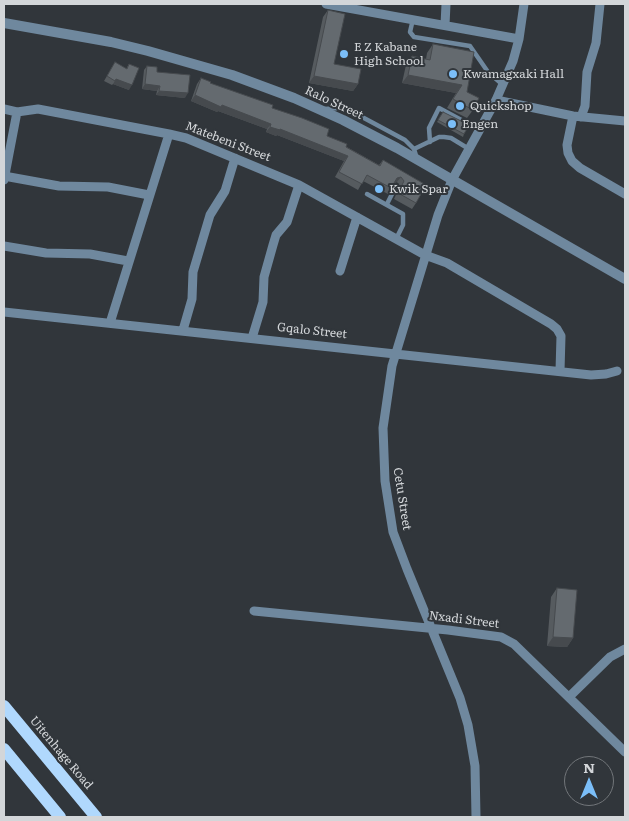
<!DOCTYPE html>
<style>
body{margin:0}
#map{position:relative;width:629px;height:821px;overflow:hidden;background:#31363b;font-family:Literata,serif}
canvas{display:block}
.frame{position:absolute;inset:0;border:5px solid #d3d6d9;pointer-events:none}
.north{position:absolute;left:564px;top:756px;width:50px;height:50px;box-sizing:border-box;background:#31363b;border:1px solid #72767a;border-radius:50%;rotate:0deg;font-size:14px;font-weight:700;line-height:20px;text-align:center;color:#d3d6d9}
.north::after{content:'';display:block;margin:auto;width:18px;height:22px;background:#7bbef8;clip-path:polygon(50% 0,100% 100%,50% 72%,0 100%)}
</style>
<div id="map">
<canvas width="629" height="821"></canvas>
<div class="frame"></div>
<div class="north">N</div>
</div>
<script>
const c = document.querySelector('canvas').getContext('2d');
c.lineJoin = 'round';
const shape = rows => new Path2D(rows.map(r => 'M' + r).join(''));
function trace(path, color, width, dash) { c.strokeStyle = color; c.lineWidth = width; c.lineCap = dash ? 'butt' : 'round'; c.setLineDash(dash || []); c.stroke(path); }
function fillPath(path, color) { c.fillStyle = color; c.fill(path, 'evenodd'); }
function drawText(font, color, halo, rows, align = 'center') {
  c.font = font + ' Literata,serif'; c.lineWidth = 4; c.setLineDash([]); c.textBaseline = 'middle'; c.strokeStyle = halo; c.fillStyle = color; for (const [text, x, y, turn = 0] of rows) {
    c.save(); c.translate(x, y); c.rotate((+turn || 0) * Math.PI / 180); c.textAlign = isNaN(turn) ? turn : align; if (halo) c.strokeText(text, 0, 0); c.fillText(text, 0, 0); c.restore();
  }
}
trace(shape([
 [413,19,410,32,414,37,470,46,488,72,503,85],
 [324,109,340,108,349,110,405,140,414,149,417,159],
 [430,142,429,128,439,108,480,130],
 [414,149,439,137,444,137,451,138,469,149],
 [367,194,403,214,403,225,396,239],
 [387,204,396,186]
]), '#6f889e', 4.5);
trace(shape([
 [326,4,519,39],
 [445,25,446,4],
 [496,100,573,116,625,121],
 [4,109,17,112,38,109,169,134,186,138,299,185,425,255,447,263,551,324,557,329,561,336,560,371],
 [573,116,567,145,568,153,572,161,580,168,625,194],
 [581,117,585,106,587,72,596,43,600,4],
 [4,176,59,186,108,187,149,195],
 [4,180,17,112],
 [4,246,46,253,90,254,128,261],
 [340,271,357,217],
 [4,312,591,375,606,374,617,371],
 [110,323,169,134],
 [183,330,192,299,193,272,210,215,225,191,235,158],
 [252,338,263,302,264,277,273,245,276,235,287,222,299,185],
 [254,611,448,630,501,637,514,644,625,752],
 [569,697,610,657,625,649],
 [476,817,475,766,468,725,460,698,407,569,393,532,385,481,383,428,392,366,438,215,452,180,496,100,513,61,519,39,524,4]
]), '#6f889e', 9);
trace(shape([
 [4,23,111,42,148,51,232,75,294,98,343,120,397,148,625,279]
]), '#6f889e', 10);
trace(shape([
 [4,706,96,817],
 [4,749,60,817]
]), '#b0d8fd', 12);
fillPath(shape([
 [328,10,334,64,358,84,353,91,309,83,323,17],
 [433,44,467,92,473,110,467,118,447,108,456,93,402,83,406,65,412,56,426,59,427,53],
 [115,62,126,69,129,64,129,90,113,84,112,85,104,81],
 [147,66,157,72,185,98,156,95,157,91,142,89,144,70],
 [201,78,210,83,272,108,327,136,379,165,383,160,426,185,416,203,412,209,394,199,400,186,397,182,394,183,388,194,363,181,358,190,335,177,344,161,277,135,276,136,266,132,267,129,218,111,217,112,191,101,197,84],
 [443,112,464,134,463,137,437,122],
 [557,588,573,638,567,647,547,646,551,597]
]), '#565b5f');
fillPath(shape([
 [408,75,462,85,456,93,402,83],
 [314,76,358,84,353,91,309,83],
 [116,79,132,85,129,90,113,84],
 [145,84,160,86,157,91,142,89],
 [159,91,188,93,185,98,156,95],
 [195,95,222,105,271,124,267,129,218,111,217,112,191,101],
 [270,127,280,129,348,156,344,161,277,135,276,136,266,132],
 [401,177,397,182,393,184,397,178],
 [553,637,573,638,567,647,547,646]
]), '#464a4e');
const building = shape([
 [328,10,345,14,334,64,361,69,358,84,314,76,328,10],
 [433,44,474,52,467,92,479,98,473,110,453,99,462,85,408,75,412,56,430,60,433,44],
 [115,62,127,69,129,64,139,68,132,85,116,79,115,81,107,76,115,62],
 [147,66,157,67,157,72,190,75,188,93,159,91,160,86,145,84,147,66],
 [201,78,211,82,210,83,273,105,272,108,302,118,329,129,327,136,347,144,346,147,380,166,383,160,426,185,416,203,398,193,404,181,401,177,397,178,391,188,367,175,362,184,339,172,348,156,280,129,280,130,270,127,271,124,222,105,221,107,195,95,201,78],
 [443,112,469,125,464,134,438,120,443,112],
 [557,588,577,590,573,638,553,637,557,588]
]);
fillPath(building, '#646a6f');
trace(building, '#464a4e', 1);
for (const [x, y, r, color] of [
 [344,54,5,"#7bbef8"],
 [453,74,5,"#7bbef8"],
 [460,106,5,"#7bbef8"],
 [452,124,5,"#7bbef8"],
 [379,189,5,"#7bbef8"]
]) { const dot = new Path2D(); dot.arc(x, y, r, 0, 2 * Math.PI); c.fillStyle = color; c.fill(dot); trace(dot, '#31363b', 2); }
drawText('12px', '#d3d6d9', '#31363b', [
 ["E Z Kabane",354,47],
 ["High School",354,61],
 ["Kwamagxaki Hall",463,74],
 ["Quickshop",470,106],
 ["Engen",462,124],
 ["Kwik Spar",389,189]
], 'left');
drawText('12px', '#d3d6d9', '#31363b', [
 ["Ralo Street",334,103,25],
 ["Matebeni Street",228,142,21],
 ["Gqalo Street",312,331,6],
 ["Cetu Street",402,499,81],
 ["Nxadi Street",464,620,7],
 ["Uitenhage Road",61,753,50]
]);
</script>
